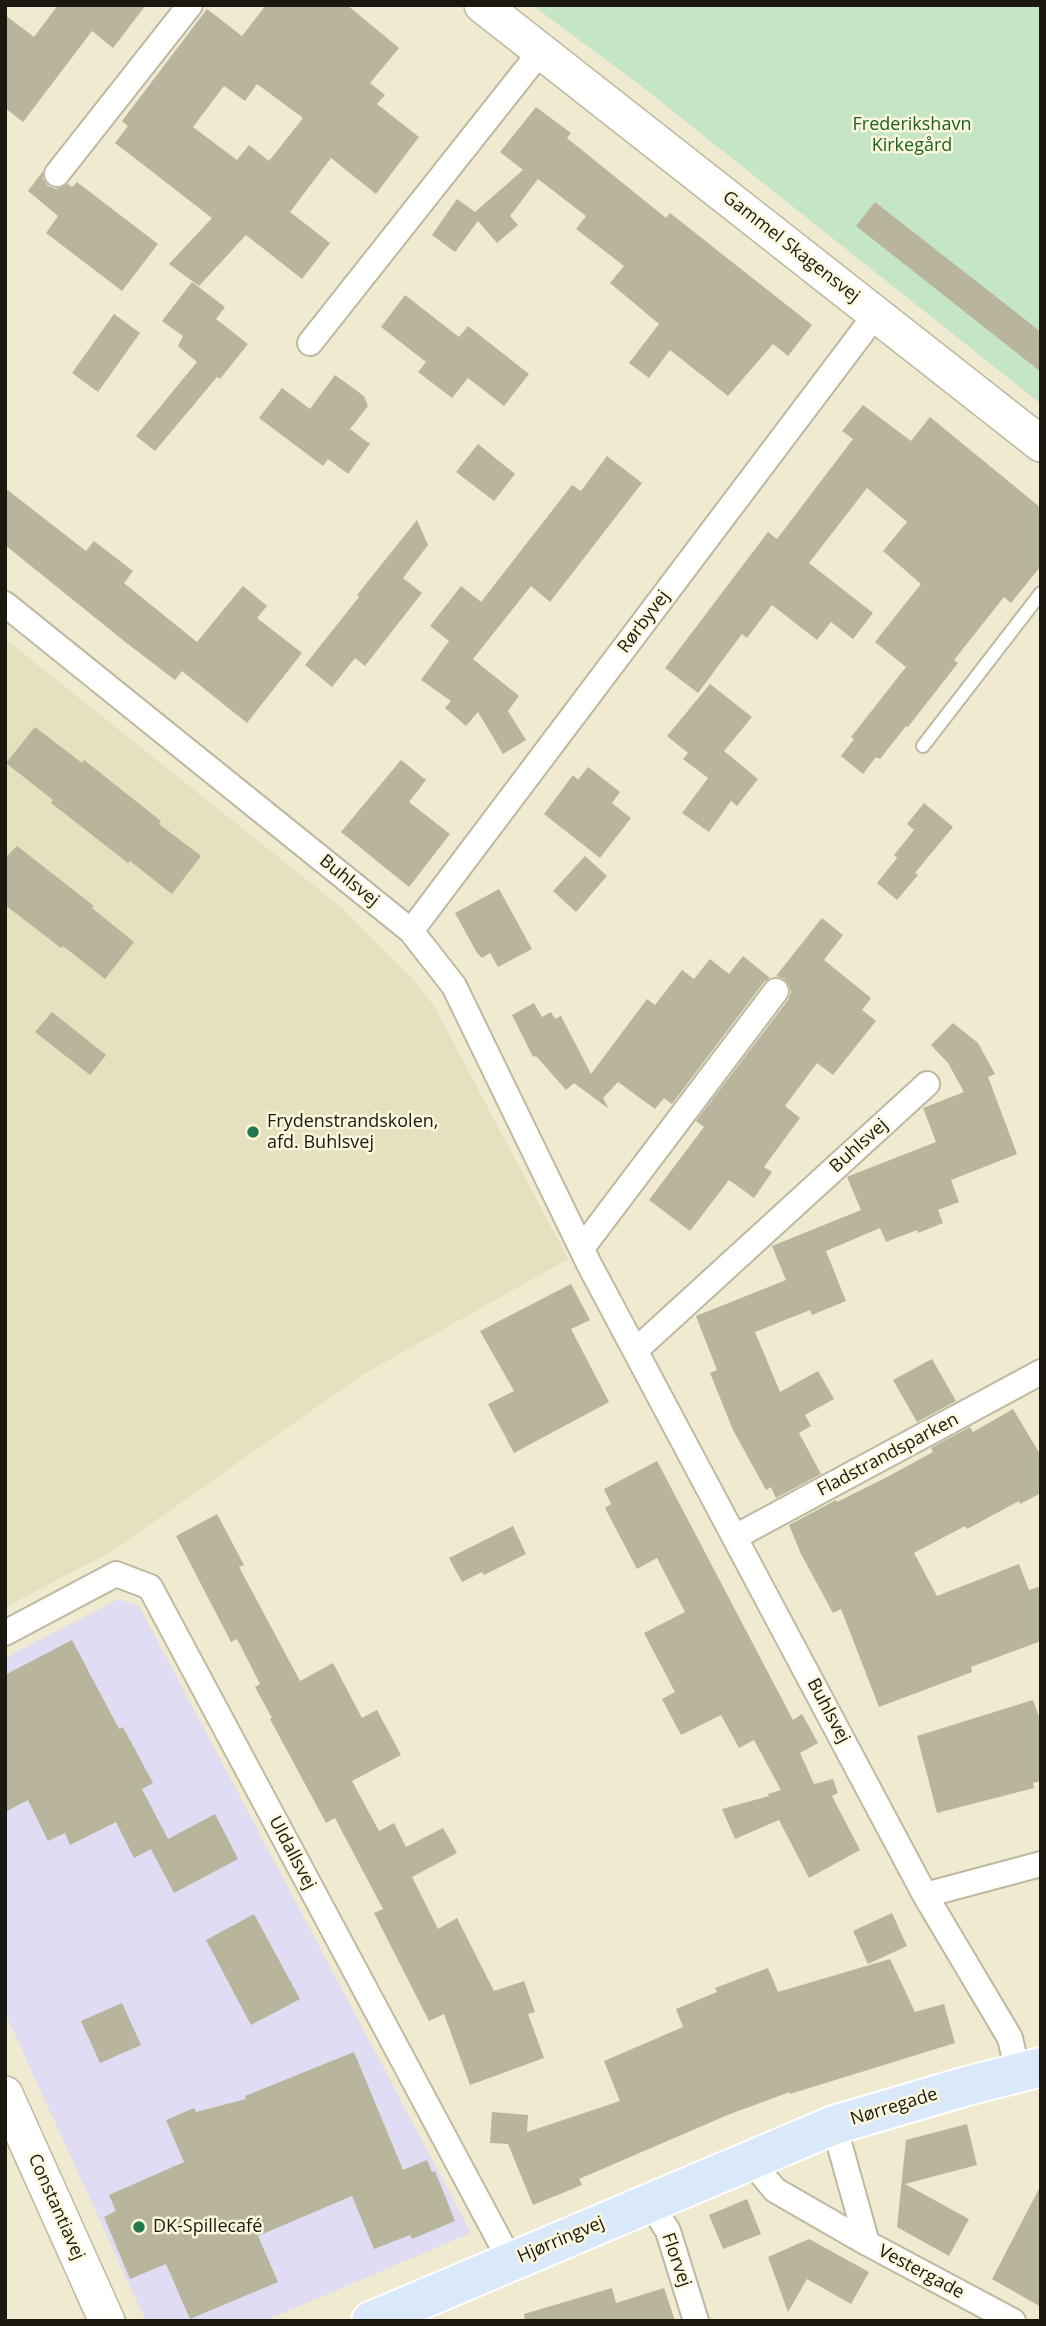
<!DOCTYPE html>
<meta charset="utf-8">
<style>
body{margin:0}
#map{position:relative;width:1046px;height:2326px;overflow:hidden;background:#efead0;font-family:"Open Sans",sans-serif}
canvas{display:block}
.frame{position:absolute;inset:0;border:7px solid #1a180f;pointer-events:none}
</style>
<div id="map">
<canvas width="1046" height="2326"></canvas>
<div class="frame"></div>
</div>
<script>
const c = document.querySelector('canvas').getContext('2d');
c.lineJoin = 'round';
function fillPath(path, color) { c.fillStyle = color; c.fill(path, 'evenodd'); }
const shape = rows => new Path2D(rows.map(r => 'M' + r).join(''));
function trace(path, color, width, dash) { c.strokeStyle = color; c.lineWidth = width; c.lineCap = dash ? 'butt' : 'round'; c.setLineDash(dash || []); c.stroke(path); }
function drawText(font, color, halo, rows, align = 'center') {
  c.font = font + ' "Open Sans",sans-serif'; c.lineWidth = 5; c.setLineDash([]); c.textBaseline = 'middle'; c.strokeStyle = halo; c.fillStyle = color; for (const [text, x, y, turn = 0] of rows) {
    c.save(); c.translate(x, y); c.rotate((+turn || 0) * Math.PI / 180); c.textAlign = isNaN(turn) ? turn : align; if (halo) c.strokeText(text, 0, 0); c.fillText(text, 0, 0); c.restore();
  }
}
fillPath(shape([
 [119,1599,139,1606,471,2233,264,2321,146,2321,5,2013,5,1658]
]), '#dfdcf3');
fillPath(shape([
 [5,639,342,908,411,977,434,1006,568,1259,362,1375,111,1552,5,1607]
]), '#e5e0be');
fillPath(shape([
 [532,5,1041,5,1041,404,640,85]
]), '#c4e6c6');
fillPath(shape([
 [58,5,146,5,113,48,92,31,23,122,5,108,5,15,34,37],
 [266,5,347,5,399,48,370,83,385,95,377,104,419,137,376,194,331,158,290,212,330,243,302,279,246,235,199,286,169,264,212,218,115,143,128,126,122,121,207,9,242,36],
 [257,84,303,118,269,161,249,145,237,160,193,127,224,86,245,101],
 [536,107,571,133,567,138,666,218,670,213,812,325,788,356,773,344,728,396,670,350,649,378,629,363,659,324,610,283,624,266,576,229,586,216,538,179,510,216,518,225,497,243,478,221,455,252,432,235,457,199,475,212,523,170,500,152],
 [43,171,43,179,48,186,56,189,68,184,72,187,77,182,158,244,122,291,46,233,58,216,28,191],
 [875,202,1041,332,1041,372,856,226],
 [192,282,225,307,216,319,248,344,220,379,217,377,155,451,136,436,197,362,178,346,183,336,162,321],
 [405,295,459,337,468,326,529,374,504,406,468,378,452,398,418,372,426,362,381,327],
 [114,314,140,333,98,392,72,373],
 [335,375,364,396,368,406,350,429,370,444,348,474,328,459,323,466,259,418,282,388,310,409],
 [863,405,911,441,930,417,1041,508,1041,566,1011,603,1004,597,954,660,958,663,908,727,906,726,880,759,876,757,863,774,841,756,854,739,851,737,906,667,875,642,921,584,883,551,907,522,867,488,809,563,873,613,853,639,831,622,817,640,772,605,747,638,742,634,698,693,665,668,768,532,777,539,853,439,842,431],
 [478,444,515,474,494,501,456,472],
 [607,456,642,483,550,602,531,586,473,659,519,696,508,711,526,740,503,754,478,712,466,726,445,708,451,701,421,680,449,641,430,626,461,586,481,602,572,485,581,491],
 [5,488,86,551,94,541,133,571,124,583,197,642,243,586,267,606,257,618,302,653,247,723,182,671,175,680,124,641,5,545],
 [417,520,428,545,403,578,422,593,365,666,355,658,332,687,305,665,359,597,357,595],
 [710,684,752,717,724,751,758,779,737,806,731,801,709,832,682,813,708,778,683,759,688,753,667,736],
 [35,727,82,763,84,760,161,821,159,824,201,856,172,894,130,861,128,863,51,803,53,800,6,763],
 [401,760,426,780,409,802,450,834,409,887,341,832],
 [588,767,620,792,612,803,631,818,600,858,544,814,573,775,578,780],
 [924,803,953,827,915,873,918,875,897,900,877,883,897,858,904,864,894,855,914,830,907,824],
 [17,846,94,906,92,908,134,942,105,979,63,946,61,948,5,905,5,858],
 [585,856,607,876,576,912,553,891],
 [499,889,532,949,498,967,490,953,482,958,477,953,455,913],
 [822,918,843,935,824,960,871,998,862,1010,876,1021,833,1075,817,1063,785,1106,800,1118,764,1167,772,1172,754,1198,729,1180,690,1231,649,1200,704,1127,696,1121,788,1000,791,992,789,985,784,979,776,976],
 [743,956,770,978,764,982,672,1104,664,1098,655,1109,618,1082,603,1098,609,1109,574,1083,566,1090,536,1056,533,1057,512,1015,534,1003,542,1017,551,1012,555,1019,561,1016,591,1074,647,999,655,1005,682,970,694,979,710,959,729,974],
 [52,1012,106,1055,90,1075,35,1032],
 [953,1023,978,1043,995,1074,988,1077,1017,1154,951,1180,959,1202,938,1210,943,1223,918,1233,917,1230,886,1242,880,1228,826,1251,846,1301,812,1315,810,1310,755,1332,780,1392,818,1371,834,1399,805,1415,811,1426,799,1433,821,1474,776,1498,771,1487,766,1490,733,1430,710,1373,717,1370,696,1316,786,1280,772,1246,861,1210,847,1177,849,1176,936,1142,923,1108,964,1092,948,1063,931,1045],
 [571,1284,590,1320,571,1329,609,1402,514,1453,488,1404,514,1391,480,1331],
 [932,1359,956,1401,917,1422,893,1380],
 [1013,1409,1041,1456,1041,1493,1020,1504,1019,1501,967,1529,965,1526,914,1553,937,1596,1019,1564,1029,1590,1041,1586,1041,1641,971,1667,972,1672,879,1707,841,1609,833,1613,801,1554,789,1525,836,1500,837,1502,889,1476,933,1452,931,1448,970,1427,973,1432],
 [657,1461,793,1720,802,1714,818,1743,800,1753,814,1784,833,1779,838,1793,832,1796,860,1850,809,1878,779,1820,735,1839,722,1809,769,1796,768,1794,781,1790,754,1740,739,1748,721,1715,681,1735,662,1699,675,1692,644,1633,685,1612,657,1558,637,1569,605,1508,611,1504,604,1489],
 [217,1514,244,1565,239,1567,300,1681,333,1663,362,1718,377,1710,401,1755,352,1781,379,1831,394,1823,406,1847,443,1828,457,1853,412,1877,438,1929,457,1918,494,1991,524,1981,535,2012,528,2014,544,2058,470,2085,444,2014,429,2021,374,1913,383,1909,335,1818,326,1823,270,1719,272,1718,255,1687,260,1684,237,1639,231,1642,176,1536],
 [513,1526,526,1554,484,1575,482,1572,462,1582,449,1558],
 [72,1640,119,1729,123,1727,153,1783,142,1789,168,1839,215,1814,238,1859,174,1893,151,1849,134,1858,116,1822,70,1845,65,1833,48,1841,28,1800,5,1812,5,1675],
 [1033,1700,1041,1722,1041,1781,1033,1783,1034,1788,937,1813,917,1736],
 [892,1913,907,1946,868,1964,853,1931],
 [254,1914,300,1999,251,2025,206,1940],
 [890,1959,915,2012,944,2004,955,2043,790,2094,790,2092,730,2114,579,2179,582,2185,533,2205,508,2144,490,2143,492,2112,528,2115,527,2132,620,2101,604,2061,683,2027,676,2009,717,1992,715,1988,768,1968,778,1992],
 [122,2003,141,2045,100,2063,81,2021],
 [354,2052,403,2170,427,2160,432,2172,435,2171,455,2221,412,2239,410,2235,374,2249,352,2196,258,2236,278,2282,190,2319,166,2264,130,2279,104,2217,116,2211,109,2195,184,2162,166,2120,194,2108,196,2112,246,2099,245,2096],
 [967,2124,977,2165,905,2184,969,2219,949,2256,897,2227,906,2140],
 [1041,2185,1041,2307,992,2279],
 [747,2199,761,2234,723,2249,709,2215],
 [809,2239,869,2272,851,2304,807,2279,788,2312,768,2257],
 [612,2288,616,2303,664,2288,675,2321,525,2321,524,2314]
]), '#b9b59c');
const lane = shape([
 [923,746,1041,593]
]);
const street = shape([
 [57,174,190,5],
 [310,343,541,51],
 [5,604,411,931,454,986,589,1264,925,1895,1010,2038,1018,2072],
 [411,931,876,314],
 [582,1248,776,991],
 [636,1350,927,1084],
 [735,1537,1041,1372],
 [5,1633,116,1574,150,1587,511,2262],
 [925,1895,1041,1864],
 [834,2125,867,2243],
 [750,2160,775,2190,867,2243,1013,2321],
 [650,2203,668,2231,696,2321]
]);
const secondary = shape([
 [482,5,1041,444],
 [5,2094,107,2321]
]);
const primary = shape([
 [371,2321,834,2125,967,2086,1041,2067]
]);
trace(lane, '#bdb9a0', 16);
trace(street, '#bdb9a0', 28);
trace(secondary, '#bdb9a0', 38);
trace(primary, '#fff', 42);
trace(lane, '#fff', 12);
trace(street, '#fff', 24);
trace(secondary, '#fff', 35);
trace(primary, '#d9e9f9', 38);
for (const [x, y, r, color] of [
 [253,1132,7,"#21794d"],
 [139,2227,7,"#21794d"]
]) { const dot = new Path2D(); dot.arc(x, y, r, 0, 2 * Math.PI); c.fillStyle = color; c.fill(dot); trace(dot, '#fcf8dd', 2.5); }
drawText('18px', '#1b6029', '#fcf8dd', [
 ["Frederikshavn",912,125],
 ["Kirkegård",912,146]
]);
drawText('18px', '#1a180f', '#fcf8dd', [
 ["Gammel Skagensvej",791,247,38],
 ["Rørbyvej",644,622,-53],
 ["Buhlsvej",349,881,39],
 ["Buhlsvej",859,1146,-42],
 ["Fladstrandsparken",888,1455,-28],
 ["Buhlsvej",828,1711,62],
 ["Uldallsvej",292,1853,62],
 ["Nørregade",894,2107,-17],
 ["Constantiavej",56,2207,66],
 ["Hjørringvej",561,2240,-23],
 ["Florvej",676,2260,71],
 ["Vestergade",921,2272,28]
]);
drawText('18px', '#1a180f', '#fcf8dd', [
 ["Frydenstrandskolen,",267,1122],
 ["afd. Buhlsvej",267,1143],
 ["DK-Spillecafé",153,2227]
], 'left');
</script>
